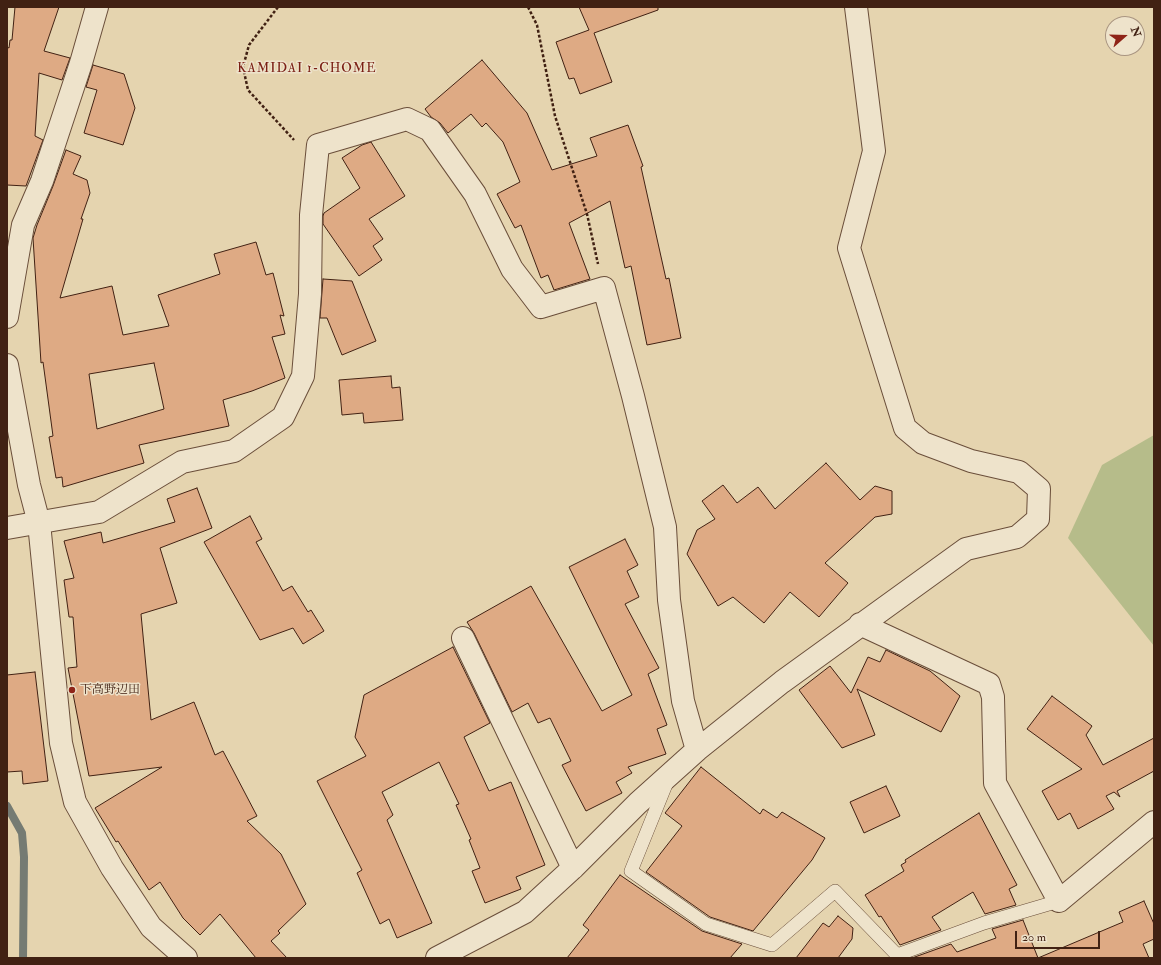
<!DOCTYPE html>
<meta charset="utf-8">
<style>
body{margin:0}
#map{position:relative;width:1161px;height:965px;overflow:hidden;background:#e5d4af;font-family:"IM FELL Double Pica",serif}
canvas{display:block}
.frame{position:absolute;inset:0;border:8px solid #412113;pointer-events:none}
.north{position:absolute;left:1105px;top:16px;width:40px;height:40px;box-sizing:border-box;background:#eee3cb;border:1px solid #a99581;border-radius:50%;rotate:70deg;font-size:11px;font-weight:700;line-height:16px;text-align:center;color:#412113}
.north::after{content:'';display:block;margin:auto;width:14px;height:18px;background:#8f2418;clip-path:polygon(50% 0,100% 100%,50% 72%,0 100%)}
.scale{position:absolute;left:1015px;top:931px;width:85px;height:18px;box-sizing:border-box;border:2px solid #412113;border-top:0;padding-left:5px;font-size:12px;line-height:14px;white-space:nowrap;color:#412113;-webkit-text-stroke:3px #eee3cb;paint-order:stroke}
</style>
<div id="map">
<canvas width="1161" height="965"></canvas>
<div class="frame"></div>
<div class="north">N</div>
<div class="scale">20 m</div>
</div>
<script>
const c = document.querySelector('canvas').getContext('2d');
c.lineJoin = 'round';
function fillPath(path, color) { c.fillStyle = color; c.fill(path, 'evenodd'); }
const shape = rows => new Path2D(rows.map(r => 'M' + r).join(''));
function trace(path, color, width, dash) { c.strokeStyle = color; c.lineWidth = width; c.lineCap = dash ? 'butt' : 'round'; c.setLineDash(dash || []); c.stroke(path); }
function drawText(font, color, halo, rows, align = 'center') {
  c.font = font + ' "IM FELL Double Pica","Noto Serif JP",serif'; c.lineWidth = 3; c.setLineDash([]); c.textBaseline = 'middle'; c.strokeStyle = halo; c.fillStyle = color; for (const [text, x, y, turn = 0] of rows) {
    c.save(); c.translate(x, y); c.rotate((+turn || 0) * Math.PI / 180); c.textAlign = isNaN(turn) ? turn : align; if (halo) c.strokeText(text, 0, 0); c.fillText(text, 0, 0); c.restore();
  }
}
fillPath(shape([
 [1154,435,1154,646,1068,538,1102,465]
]), '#b6bc8a');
trace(shape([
 [7,806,22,833,24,857,23,958]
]), '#757b73', 8);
const building = shape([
 [15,7,59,7,44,51,70,58,62,80,39,73,35,136,43,140,26,186,7,185,7,47,9,48,10,40,12,40,15,7],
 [579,7,658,7,658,10,594,33,612,82,580,94,574,78,569,79,556,42,589,30,579,7],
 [482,60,527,113,552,170,597,156,590,138,628,125,643,166,641,167,666,279,669,278,681,338,647,345,631,266,625,268,610,201,569,223,590,279,554,290,548,275,541,278,521,225,515,228,497,194,520,182,503,142,486,123,482,127,471,114,448,133,440,123,431,117,425,109,482,60],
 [93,65,124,74,135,108,123,145,84,133,97,90,86,87,93,65],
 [371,142,405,196,369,219,383,239,373,246,382,260,359,276,323,224,323,216,324,213,360,188,342,158,362,145,371,142],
 [66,150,81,156,73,174,87,180,90,193,81,219,83,219,60,298,112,286,123,335,169,326,158,295,220,274,214,254,256,242,266,275,273,273,284,316,280,315,285,334,272,337,285,378,252,391,223,400,229,426,139,445,144,463,63,487,62,477,56,478,49,437,53,436,43,362,41,363,33,238,37,225,53,186,66,150],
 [154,363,164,409,97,429,89,374,154,363],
 [323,279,352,281,376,341,342,355,327,318,320,318,323,279],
 [391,376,392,388,400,387,403,420,364,423,363,413,342,415,339,380,391,376],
 [826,463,860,500,875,486,892,491,892,514,875,517,825,563,848,583,819,617,790,592,764,623,733,597,718,606,687,554,697,530,715,519,702,501,723,485,737,503,758,487,775,509,826,463],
 [197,488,212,528,160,548,177,603,141,614,151,720,194,702,215,755,223,751,257,816,247,821,281,854,306,904,278,931,280,933,271,941,287,958,256,958,220,914,200,935,183,918,160,882,149,890,118,841,116,842,95,808,162,767,89,776,68,668,77,667,73,617,69,617,64,580,74,578,64,541,101,532,103,543,175,522,167,499,197,488],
 [250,516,262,539,256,542,283,591,292,586,308,612,311,610,324,631,303,644,293,628,260,640,204,542,250,516],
 [625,539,638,565,627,571,639,597,625,604,659,668,648,674,667,725,657,729,666,754,628,767,632,773,616,782,622,793,586,811,562,765,571,761,550,718,538,723,528,703,512,712,474,633,467,622,531,586,602,711,632,695,569,567,625,539],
 [453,647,490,723,464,737,489,791,511,782,545,865,516,877,521,889,485,903,472,871,480,868,469,840,471,839,456,805,459,804,439,762,382,792,393,815,387,820,432,923,397,938,389,919,380,924,357,873,362,870,317,781,366,756,355,737,364,695,453,647],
 [886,650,930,671,960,696,941,732,857,689,875,735,842,748,799,690,830,666,851,693,868,657,880,662,886,650],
 [35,672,48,781,23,784,22,771,7,772,7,675,35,672],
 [1052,696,1092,726,1086,735,1103,765,1154,738,1154,771,1117,791,1120,797,1114,792,1106,796,1114,809,1078,829,1070,813,1058,820,1042,791,1082,769,1027,729,1052,696],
 [701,767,760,814,763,809,777,818,782,812,825,838,812,860,753,931,710,917,646,872,682,826,665,813,701,767],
 [886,786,900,816,864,833,850,802,886,786],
 [979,813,1017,885,1009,889,1016,905,985,914,973,892,932,917,941,930,900,945,881,916,879,917,865,895,904,871,901,865,906,862,905,860,979,813],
 [620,875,702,931,742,944,730,958,567,958,589,930,583,925,620,875],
 [1144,901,1154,924,1154,939,1143,944,1149,958,1038,958,1123,922,1119,912,1144,901],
 [838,916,853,928,852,939,838,958,796,958,823,923,829,927,838,916],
 [1023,920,1038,958,912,958,951,944,957,952,996,938,992,929,1023,920]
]);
fillPath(building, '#deaa84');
trace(building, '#412113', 1);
const service = shape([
 [667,782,631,871,706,924,772,945,835,891,897,955,984,923,1059,901]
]);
const minor = shape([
 [7,317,23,225,42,181,81,63,97,7],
 [7,528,99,512,182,462,234,451,283,417,303,376,310,294,311,215,318,145,407,119,430,130,475,194,512,269,541,307,604,288,633,396,665,527,669,600,683,701,697,750,638,803,573,868,525,912,437,958],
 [860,624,989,684,993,697,995,783,1059,901,1154,822],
 [463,638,573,868],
 [697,750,782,682,966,549,1017,537,1038,519,1039,489,1019,472,971,461,923,443,905,428,849,248,874,151,856,7]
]);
const tertiary = shape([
 [7,365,29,485,39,523,61,743,75,802,112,868,151,927,186,958]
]);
trace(service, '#6a4e3a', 14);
trace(minor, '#6a4e3a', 24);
trace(tertiary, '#6a4e3a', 24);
trace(shape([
 [278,7,249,45,243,67,248,90,294,140],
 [528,7,537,25,555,116,587,214,598,264]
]), '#412113', 2.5, [3, 2]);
trace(service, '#eee3cb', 13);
trace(minor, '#eee3cb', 22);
trace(tertiary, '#eee3cb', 22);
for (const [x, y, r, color] of [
 [72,690,4,"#8f2418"]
]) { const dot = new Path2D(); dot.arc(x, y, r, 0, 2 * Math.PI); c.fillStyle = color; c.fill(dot); trace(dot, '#eee3cb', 1.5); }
drawText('12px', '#412113', '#eee3cb', [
 ["下高野辺田",80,690]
], 'left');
c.letterSpacing = '1px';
drawText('13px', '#7a1f14', '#eee3cb', [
 ["KAMIDAI 1-CHOME",307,69]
]);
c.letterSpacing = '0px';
</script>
